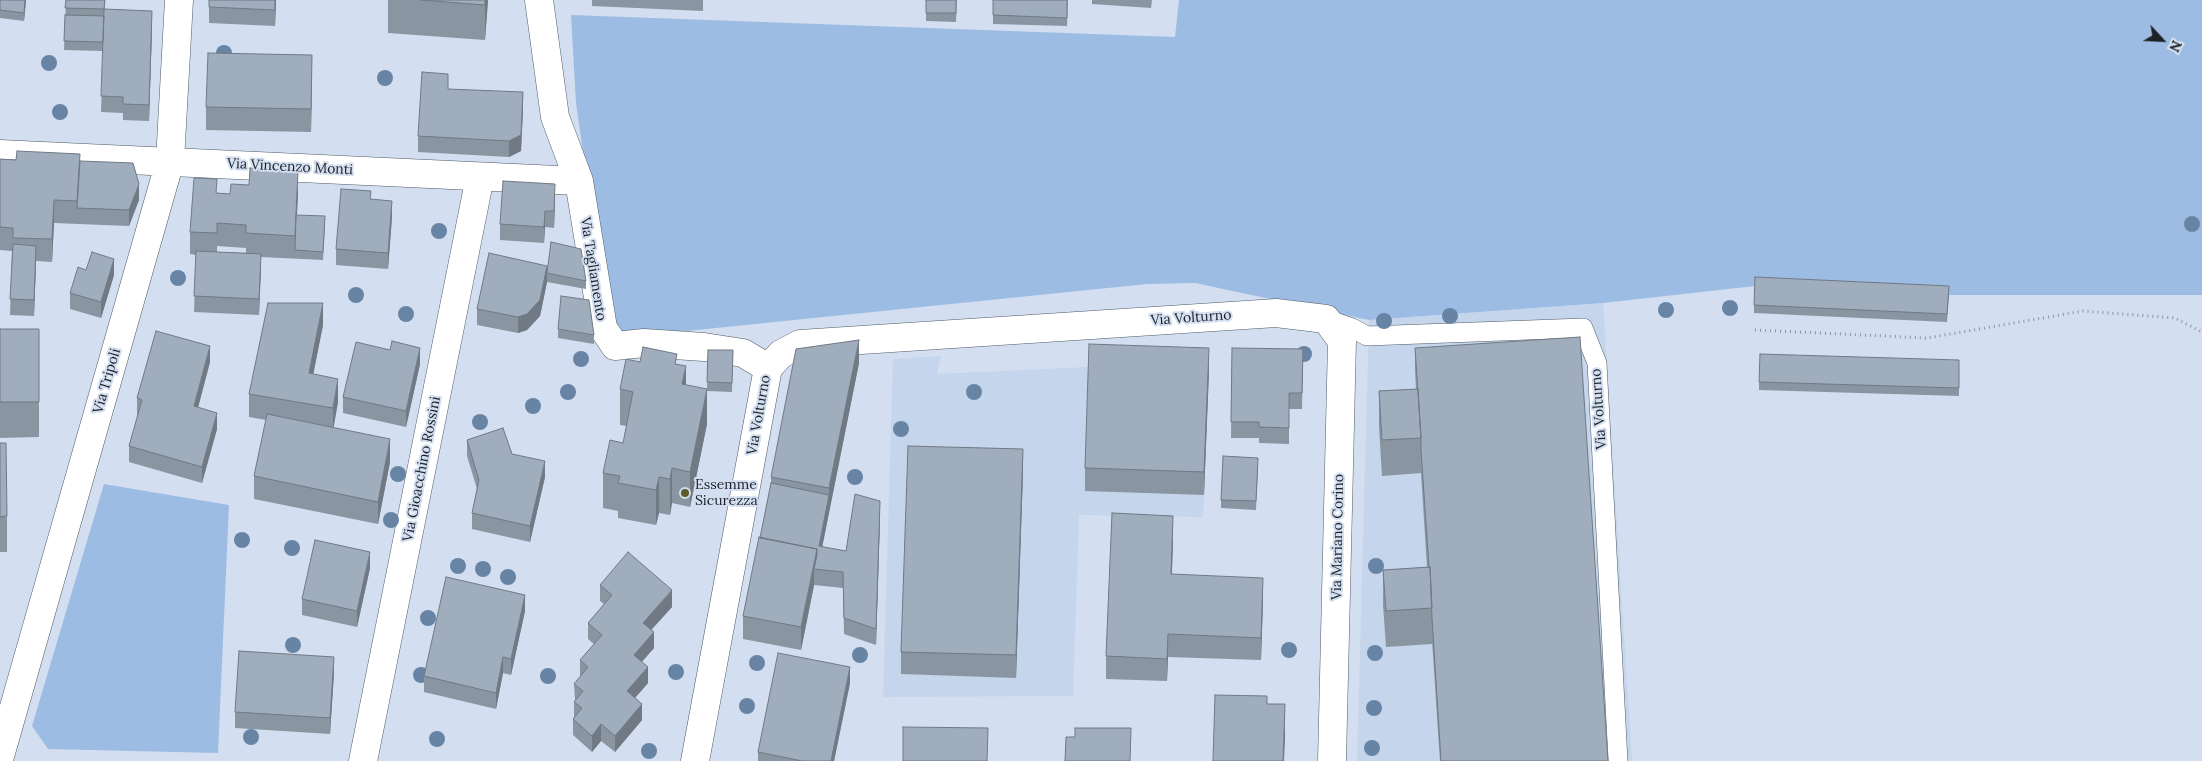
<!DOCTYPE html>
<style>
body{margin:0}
#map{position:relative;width:2202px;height:761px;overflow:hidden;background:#d3dff0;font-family:Lora,serif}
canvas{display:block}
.north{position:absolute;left:2137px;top:15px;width:50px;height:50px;-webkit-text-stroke:4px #d3dff0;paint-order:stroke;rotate:115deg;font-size:14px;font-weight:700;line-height:20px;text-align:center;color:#1c2127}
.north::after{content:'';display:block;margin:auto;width:18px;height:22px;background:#1c2127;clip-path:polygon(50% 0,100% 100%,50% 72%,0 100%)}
</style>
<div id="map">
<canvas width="2202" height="761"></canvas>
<div class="north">N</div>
</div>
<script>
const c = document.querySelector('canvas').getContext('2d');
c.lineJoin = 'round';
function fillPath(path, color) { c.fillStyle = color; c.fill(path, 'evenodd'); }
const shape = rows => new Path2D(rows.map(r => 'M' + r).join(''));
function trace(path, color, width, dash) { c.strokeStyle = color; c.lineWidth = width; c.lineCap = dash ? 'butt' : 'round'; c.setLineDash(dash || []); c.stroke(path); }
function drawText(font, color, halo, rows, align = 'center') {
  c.font = font + ' Lora,serif'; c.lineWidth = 4; c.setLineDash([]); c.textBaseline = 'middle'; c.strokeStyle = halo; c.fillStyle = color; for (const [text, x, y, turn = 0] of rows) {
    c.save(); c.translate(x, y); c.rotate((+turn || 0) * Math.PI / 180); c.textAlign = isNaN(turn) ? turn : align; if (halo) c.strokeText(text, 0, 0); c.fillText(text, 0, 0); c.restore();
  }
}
fillPath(shape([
 [1603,303,1632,761,1357,761,1369,320],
 [941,356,937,374,1089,367,1209,371,1203,517,1079,515,1073,696,883,697,893,359]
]), '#c5d5ec');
fillPath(shape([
 [1179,0,2202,0,2202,295,1949,295,1755,286,1603,303,1369,320,1195,283,1147,284,618,338,587,180,576,103,571,15,1175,37],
 [104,484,229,505,218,753,48,749,32,726]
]), '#9dbce3');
const lane = shape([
 [1326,319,1352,328,1367,336,1583,328,1597,363,1618,761]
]);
const street = shape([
 [539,0,555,117,579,181,603,328,615,346,644,343,704,347,743,353,768,368],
 [0,154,579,181],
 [0,756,170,161,179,0],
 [363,761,480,177],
 [695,761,768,368,781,354,800,344,1276,313,1326,319,1342,341,1332,761]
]);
trace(lane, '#4f5a67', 20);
trace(street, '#4f5a67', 29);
trace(shape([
 [1755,330,1927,338,2083,311,2175,318,2202,332]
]), '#8a93a0', 3, [1, 4]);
trace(lane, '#fff', 19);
trace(street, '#fff', 28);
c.fillStyle = '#6884a5';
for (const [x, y] of [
 [224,53],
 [49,63],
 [385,78],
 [60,112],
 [2192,224],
 [439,231],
 [178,278],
 [356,295],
 [1730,308],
 [1666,310],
 [406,314],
 [1450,316],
 [1384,321],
 [1304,354],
 [581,359],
 [568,392],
 [974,392],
 [533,406],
 [480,422],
 [901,429],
 [398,474],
 [855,477],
 [391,520],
 [242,540],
 [292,548],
 [458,566],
 [1376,566],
 [483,569],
 [508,577],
 [428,618],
 [293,645],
 [1289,650],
 [1375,653],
 [860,655],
 [757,663],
 [676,672],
 [421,675],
 [548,676],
 [747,706],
 [1374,708],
 [251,737],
 [437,739],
 [1372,748],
 [649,751]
]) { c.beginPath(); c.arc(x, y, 8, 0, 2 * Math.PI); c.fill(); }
fillPath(shape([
 [0,0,26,0,24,21,0,18],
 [66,0,105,0,105,9,152,27,149,121,123,120,123,113,101,112,103,51,64,50],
 [209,0,276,0,275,26,209,23],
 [388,0,488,0,485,40,388,33],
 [592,0,703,0,703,11,592,6],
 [926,0,957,0,956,22,926,21],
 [993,0,1068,0,1067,26,993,24],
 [1092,0,1152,0,1151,8,1092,4],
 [312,78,311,132,206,130,206,107],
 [448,89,523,108,521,151,509,157,418,152,418,136],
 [0,159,80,161,139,200,129,226,54,223,52,262,36,261,34,316,10,315,12,251,0,250],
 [217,193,230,194,298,193,297,215,325,225,323,260,261,257,259,315,194,312,196,255,190,254,190,232],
 [217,246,246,248,246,253,217,252],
 [371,199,392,217,388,269,336,265,336,249],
 [555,200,554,228,545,227,544,243,500,240,500,224],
 [86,270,114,275,101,318,70,309,70,293],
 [547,273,586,281,586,289,547,282,540,316,527,330,518,333,477,325,477,309],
 [1949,295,1947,322,1754,313,1754,305],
 [323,325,313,374,338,402,333,427,390,462,378,524,254,499,254,476,266,420,249,417,249,394],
 [0,329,39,329,39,437,0,438],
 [558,329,594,335,594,344,558,338],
 [1232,348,1303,365,1302,409,1289,409,1289,444,1259,443,1259,438,1231,438],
 [1415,348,1608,761,1440,761,1432,641,1432,644,1386,647,1383,605,1383,570,1427,567,1421,473,1382,476,1379,427,1379,391,1416,389,1415,371],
 [708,350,733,350,732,392,707,391],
 [1959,360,1959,396,1759,390,1759,382],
 [210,362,198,408,217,429,202,483,129,462,129,446,138,415,137,414,137,398],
 [640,362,677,364,686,385,707,424,690,507,672,503,670,515,659,513,656,525,618,518,618,511,603,508,603,473,623,443,627,426,620,425,620,389],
 [859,363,822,547,846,551,880,517,876,645,844,634,843,588,814,585,801,650,743,639,743,616,760,538,771,483,771,477],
 [420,364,406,427,343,413,343,397],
 [1209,371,1204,495,1085,491,1085,468],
 [467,440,545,477,530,542,472,529,472,513,477,489,467,456],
 [0,443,7,516,7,552,0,552],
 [1258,466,1256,510,1221,508,1221,500],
 [1023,472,1016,678,901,674,901,652],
 [1173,539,1172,574,1263,600,1261,660,1168,657,1167,681,1106,679,1106,656],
 [370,568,357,627,302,615,302,599],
 [600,585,672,607,651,630,654,648,641,662,648,683,635,698,642,720,615,752,601,741,592,752,573,735,573,719,574,718,574,702,575,700,574,684,580,677,580,660,594,644,588,639,588,623,604,604,600,601],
 [525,611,511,675,503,673,496,709,424,692,424,676],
 [334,673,330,734,235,728,235,712],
 [850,683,834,761,758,761,758,752]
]), '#8a95a2');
fillPath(shape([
 [25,0,26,0,24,21,24,13],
 [275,0,276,0,275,26],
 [485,0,488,0,485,40],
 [152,11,152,27,149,121,149,105],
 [312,55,312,78,311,132,311,109],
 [523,92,523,108,521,151,509,157,509,141],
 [298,171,298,193,295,250,295,236],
 [139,184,139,200,129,226,129,210],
 [555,184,555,200,554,228,554,211],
 [54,200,54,223,52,262,52,239],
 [392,201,392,217,388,269,388,253],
 [545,211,545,227,544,243,544,227],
 [36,246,36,262,34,316,34,300],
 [261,254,261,270,259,315,259,299],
 [114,259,114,275,101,318,101,302],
 [547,266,547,282,540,316,527,330,518,333,518,317],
 [323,303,323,325,309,396,309,373],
 [859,340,859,363,819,563,819,546,829,495,829,488],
 [210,346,210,362,194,422,194,406],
 [420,348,420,364,406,427,406,411],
 [1209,348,1209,371,1204,495,1204,472],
 [686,366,686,401,682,384],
 [338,379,338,402,333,431,333,408],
 [707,389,707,424,690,507,690,472],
 [217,413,217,429,202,483,202,467],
 [390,439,390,462,378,524,378,502],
 [1023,449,1023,472,1016,678,1016,655],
 [545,461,545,477,530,542,530,526],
 [672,468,672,503,670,515,670,479],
 [659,477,659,513,656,525,656,490],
 [880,501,880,517,876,645,876,629],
 [1173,516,1173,539,1171,597,1171,574],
 [817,549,817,569,814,569,814,585,801,650,801,627],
 [370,552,370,568,357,627,357,611],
 [1263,578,1263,600,1261,660,1261,638],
 [672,590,672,607,643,639,643,623],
 [525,595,525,611,511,675,511,659],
 [654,632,654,648,634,671,634,655],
 [1168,634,1168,657,1167,681,1167,659],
 [334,657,334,673,330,734,330,718],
 [503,657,503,673,496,709,496,693],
 [648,667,648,683,627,707,627,691],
 [850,667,850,683,834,761,831,761],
 [642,704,642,720,615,752,615,736],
 [1285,704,1285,739,1284,761,1283,761],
 [601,724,601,741,592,752,592,736]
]), '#707984');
const building = shape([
 [0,0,25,0,24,13,0,10,0,0],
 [66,0,105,0,104,9,152,11,149,105,123,104,123,97,101,96,104,9,65,8,66,0],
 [209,0,275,0,275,10,209,7,209,0],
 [421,0,485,0,485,5,421,0],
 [926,0,956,0,956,13,926,13,926,0],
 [993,0,1067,0,1067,18,993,15,993,0],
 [65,15,104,16,103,42,64,41,65,15],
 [208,53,312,55,311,109,206,107,208,53],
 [422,72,448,74,448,89,523,92,521,135,509,141,418,136,422,72],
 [17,151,80,154,77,201,54,200,52,239,13,238,13,228,0,227,0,159,16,160,17,151],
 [80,161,133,163,139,184,129,210,77,208,80,161],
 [250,168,298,171,295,236,246,233,246,225,217,223,217,233,190,232,194,178,217,179,216,193,230,194,231,184,249,185,250,168],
 [503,181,555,184,554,211,545,211,544,227,500,224,503,181],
 [341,189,371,191,370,199,392,201,388,253,336,249,341,189],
 [296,215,325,216,323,252,295,250,296,215],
 [551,242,581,249,586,281,547,273,551,242],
 [13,244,36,246,34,300,10,299,13,244],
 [196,251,261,254,259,299,194,296,196,251],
 [92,252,114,259,101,302,70,293,78,267,86,270,92,252],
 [489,253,547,266,540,300,527,314,518,317,477,309,489,253],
 [1755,277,1949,286,1947,314,1754,305,1755,277],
 [561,296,589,300,594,335,558,329,561,296],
 [268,303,323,303,309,373,338,379,333,408,249,394,268,303],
 [0,329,39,329,39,402,0,402,0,329],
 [156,331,210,346,194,406,217,413,202,467,129,446,142,400,137,398,156,331],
 [1580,337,1608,761,1441,761,1432,618,1430,567,1429,567,1421,450,1421,438,1415,348,1580,337],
 [859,340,829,488,771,477,796,349,859,340],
 [392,341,420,348,406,411,343,397,356,342,390,350,392,341],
 [1089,344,1209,348,1204,472,1085,468,1089,344],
 [643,347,677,354,675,364,686,366,682,384,707,389,690,472,672,468,670,479,659,477,656,490,618,483,620,476,603,473,610,440,623,443,633,392,620,389,626,359,640,362,643,347],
 [1232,348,1303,349,1302,393,1289,393,1289,428,1259,427,1259,422,1231,422,1232,348],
 [708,350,733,350,732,383,707,382,708,350],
 [1760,354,1959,360,1959,388,1759,382,1760,354],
 [1418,389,1421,438,1382,440,1379,391,1418,389],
 [267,414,390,439,378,502,254,476,267,414],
 [503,428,512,454,545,461,530,526,472,513,479,480,467,440,503,428],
 [0,443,6,443,7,516,0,517,0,443],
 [908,446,1023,449,1016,655,901,652,908,446],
 [1223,456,1258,458,1256,501,1221,500,1223,456],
 [771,483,829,495,819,546,846,551,855,494,880,501,876,629,844,618,843,572,814,569,817,555,817,549,760,538,771,483],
 [1112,513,1173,516,1171,574,1263,578,1261,638,1168,634,1167,659,1106,656,1112,513],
 [759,537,817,549,801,627,743,616,759,537],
 [315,540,370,552,357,611,302,599,315,540],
 [628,552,672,590,643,623,654,632,634,655,648,667,627,691,642,704,615,736,601,724,592,736,573,719,582,708,574,702,583,691,574,684,588,667,580,660,602,635,588,623,612,595,600,585,628,552],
 [1430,567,1432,608,1386,611,1383,570,1430,567],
 [446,577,525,595,511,659,503,657,496,693,424,676,446,577],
 [239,651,334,657,330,718,235,712,239,651],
 [778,653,850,667,831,761,802,761,758,752,778,653],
 [1215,695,1267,696,1267,704,1285,704,1283,761,1213,761,1215,695],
 [903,727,988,728,987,761,903,761,903,727],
 [1075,728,1131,728,1130,761,1065,761,1066,737,1075,737,1075,728]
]);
fillPath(building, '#a0adbc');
trace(building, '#707984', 1);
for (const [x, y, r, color] of [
 [685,493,5,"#605c28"]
]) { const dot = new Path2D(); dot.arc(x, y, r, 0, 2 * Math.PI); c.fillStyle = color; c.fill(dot); trace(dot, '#d3dff0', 2); }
drawText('14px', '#1c2127', '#d3dff0', [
 ["Via Vincenzo Monti",290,167,3],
 ["Via Tagliamento",593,269,81],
 ["Via Volturno",1191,318,-4],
 ["Via Tripoli",107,381,-74],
 ["Via Volturno",1599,409,-94],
 ["Via Volturno",759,415,-80],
 ["Via Gioacchino Rossini",422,469,-79],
 ["Via Mariano Corino",1338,537,-89]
]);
drawText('14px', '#1c2127', '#d3dff0', [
 ["Essemme",695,485],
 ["Sicurezza",695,501]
], 'left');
</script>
